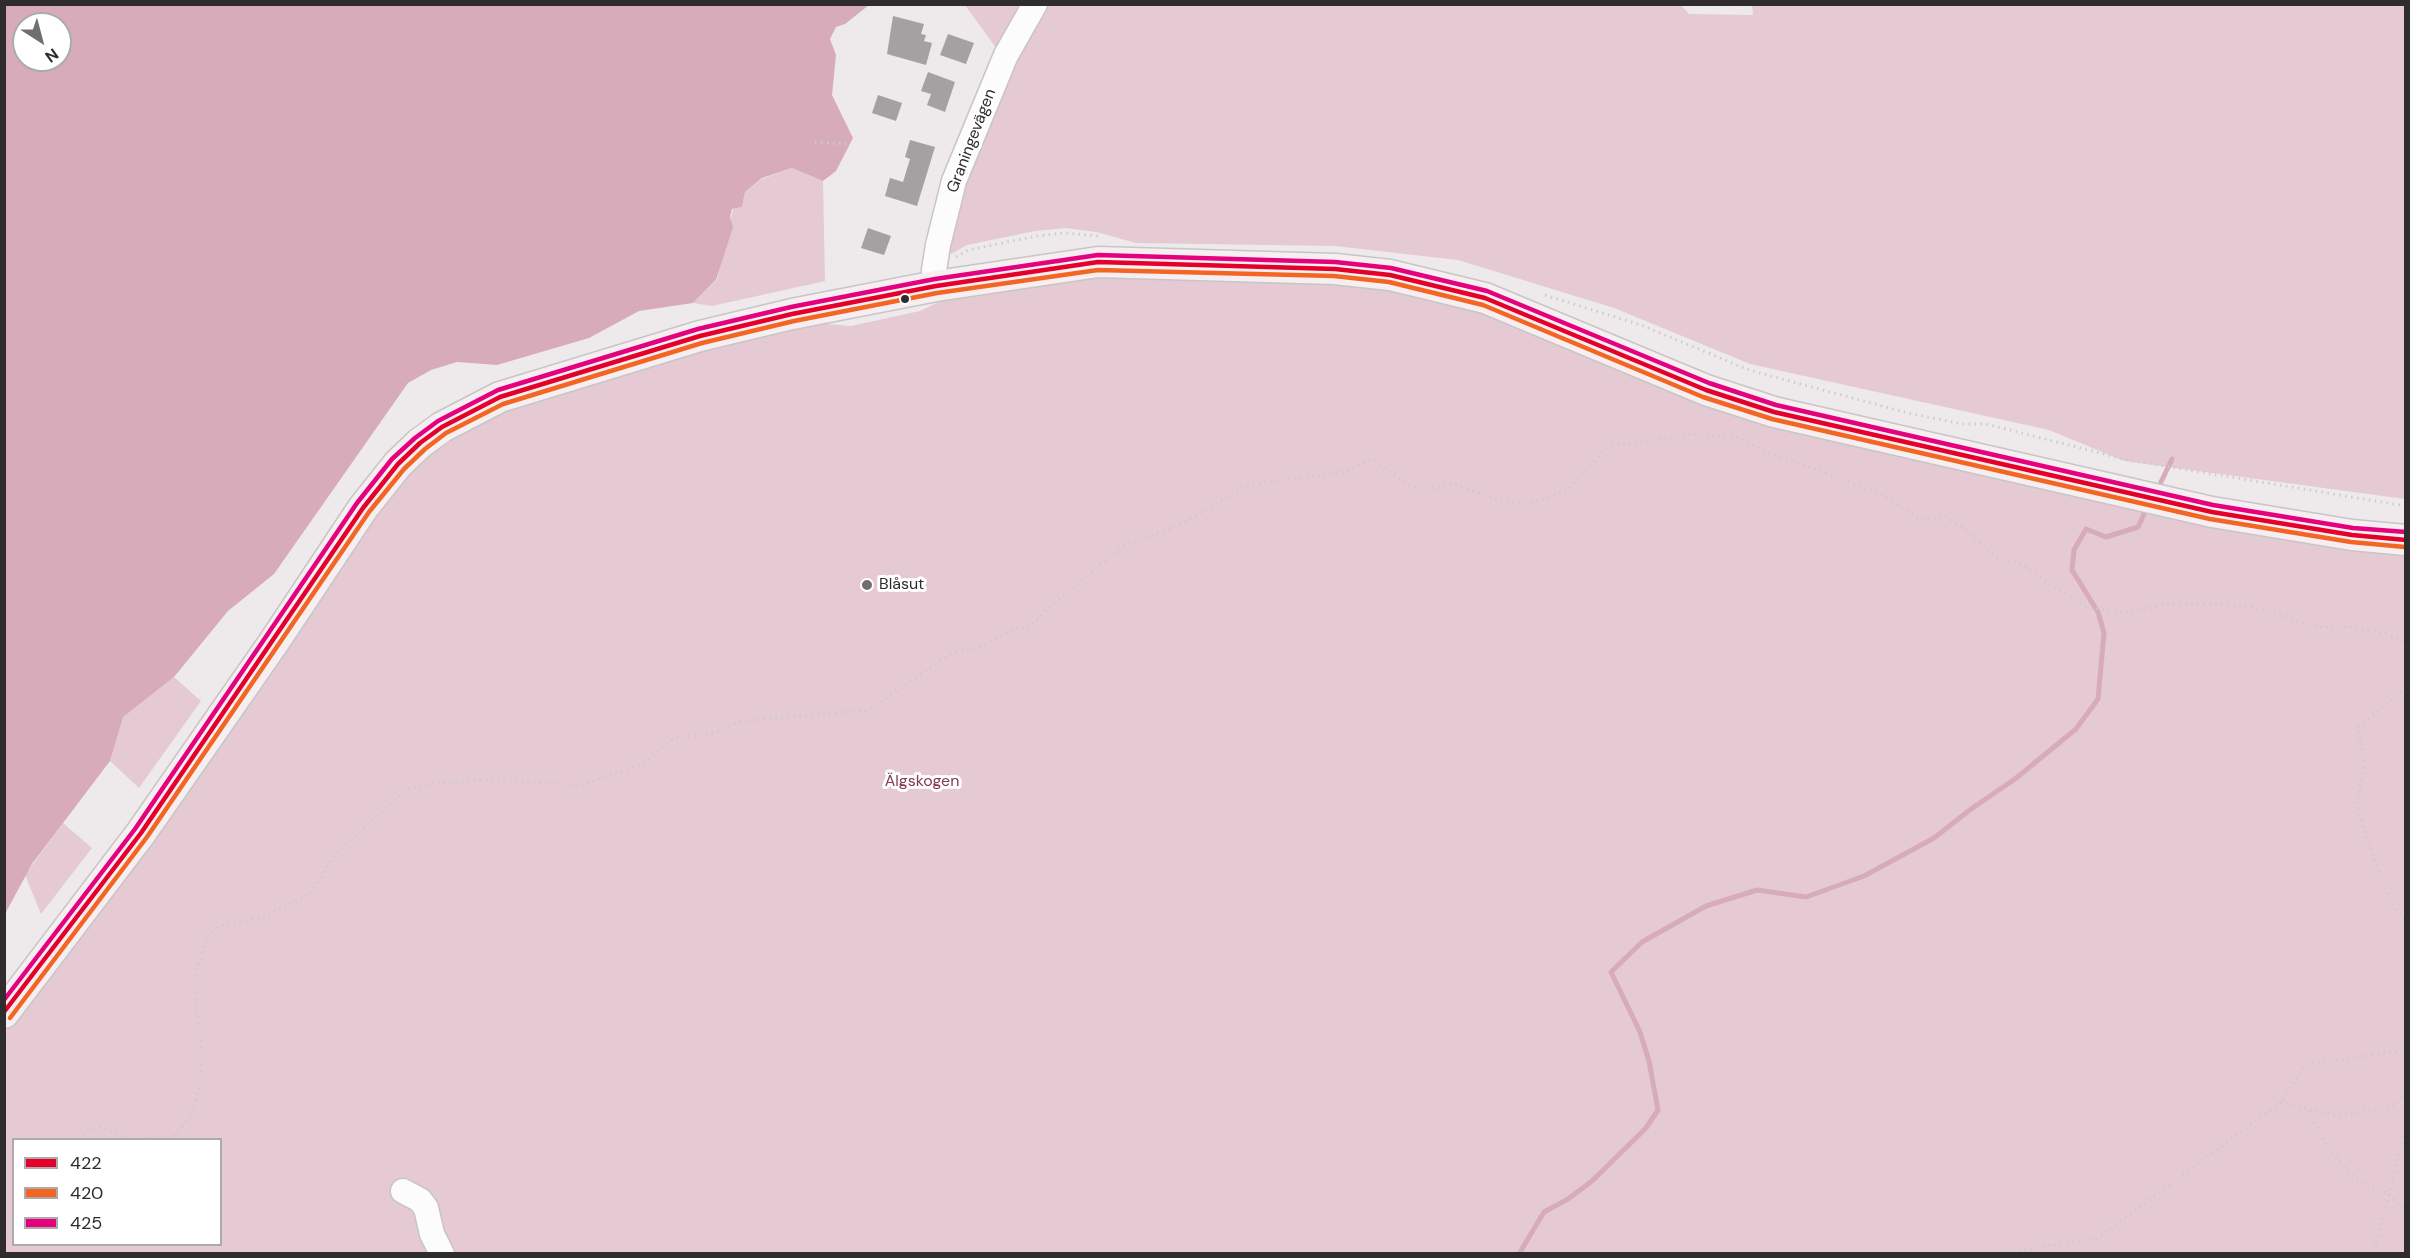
<!DOCTYPE html>
<meta charset="utf-8">
<style>
body{margin:0}
#map{position:relative;width:2410px;height:1258px;overflow:hidden;background:#eeeaeb;font-family:"DM Sans",sans-serif}
canvas{display:block}
.frame{position:absolute;inset:0;border:6px solid #2f2c2d;pointer-events:none}
.legend{position:absolute;left:12px;top:1138px;width:210px;height:108px;box-sizing:border-box;background:#fff;border:2px solid #acabab;margin:0;padding:8px 10px;list-style:none;font-size:18px;color:#2f2c2d}
.legend li{display:flex;align-items:center;gap:12px;height:30px}
.legend b{width:30px;border:2px solid #acabab}
.north{position:absolute;left:12px;top:12px;width:60px;height:60px;box-sizing:border-box;background:#fff;border:2px solid #acabab;border-radius:50%;rotate:144deg;font-size:16px;font-weight:700;line-height:24px;text-align:center;color:#2f2c2d}
.north::after{content:'';display:block;margin:auto;width:21px;height:27px;background:#726e70;clip-path:polygon(50% 0,100% 100%,50% 72%,0 100%)}
</style>
<div id="map">
<canvas width="2410" height="1258"></canvas>
<div class="frame"></div>
<ul class="legend">
<li><b style="height:8px;background:#e4002b"></b>422</li>
<li><b style="height:8px;background:#f26522"></b>420</li>
<li><b style="height:8px;background:#e5007d"></b>425</li>
</ul>
<div class="north">N</div>
</div>
<script>
const c = document.querySelector('canvas').getContext('2d');
c.lineJoin = 'round';
function fillPath(path, color) { c.fillStyle = color; c.fill(path, 'evenodd'); }
const shape = rows => new Path2D(rows.map(r => 'M' + r).join(''));
function trace(path, color, width, dash) { c.strokeStyle = color; c.lineWidth = width; c.lineCap = dash ? 'butt' : 'round'; c.setLineDash(dash || []); c.stroke(path); }
function drawText(font, color, halo, rows, align = 'center') {
  c.font = font + ' "DM Sans",sans-serif'; c.lineWidth = 6; c.setLineDash([]); c.textBaseline = 'middle'; c.strokeStyle = halo; c.fillStyle = color; for (const [text, x, y, turn = 0] of rows) {
    c.save(); c.translate(x, y); c.rotate((+turn || 0) * Math.PI / 180); c.textAlign = isNaN(turn) ? turn : align; if (halo) c.strokeText(text, 0, 0); c.fillText(text, 0, 0); c.restore();
  }
}
fillPath(shape([
 [1680,4,1689,14,1753,15,1752,5,2405,5,2405,499,2124,461,2049,430,1750,364,1614,308,1458,260,1335,246,1136,243,1096,232,1066,228,1035,231,967,245,951,254,946,243,959,182,1013,57,1043,5],
 [965,5,1028,5,999,52],
 [792,168,823,181,825,281,712,306,693,303,717,280,733,209,742,207,745,192,762,179],
 [1099,275,1334,282,1388,288,1439,298,1519,325,2227,525,2356,550,2405,555,2405,1253,5,1253,4,1030,149,841,370,514,427,452,505,407,804,322,851,326,920,311,947,298],
 [14,1140,220,1140,220,1244,14,1244],
 [174,677,201,701,139,788,110,761,122,717],
 [63,823,92,848,41,914,25,875]
]), '#e5cad3');
fillPath(shape([
 [5,4,869,5,845,24,836,27,830,39,836,55,832,95,853,138,836,171,823,181,792,168,762,178,745,192,742,207,732,209,730,217,733,227,716,280,693,303,639,311,589,338,497,365,457,362,431,370,408,383,274,574,228,611,174,677,123,717,110,761,32,864,5,914],
 [24,24,60,24,60,60,24,60]
]), '#d8abbb');
trace(shape([
 [2161,482,2172,459],
 [1519,1254,1544,1212,1568,1199,1592,1181,1646,1128,1658,1110,1649,1061,1640,1032,1611,972,1642,942,1706,906,1757,890,1806,897,1864,876,1934,838,1971,809,2015,779,2076,729,2098,699,2104,633,2098,612,2072,570,2074,550,2086,529,2106,537,2138,527,2145,512]
]), '#d8abbb', 5);
fillPath(shape([
 [893,16,924,24,921,34,926,35,924,41,932,43,926,65,887,54],
 [948,34,974,43,966,64,940,55],
 [928,72,955,82,945,112,927,105,931,94,921,91],
 [878,95,902,103,896,121,872,113],
 [910,140,935,147,917,206,885,196,890,178,903,182,910,159,905,157],
 [868,228,891,236,884,255,861,248]
]), '#a4a1a2');
const minor = shape([
 [936,286,934,270,938,245,954,181,1006,55,1035,4],
 [403,1191,420,1200,426,1208,432,1234,442,1254]
]);
const major = shape([
 [4,1013,141,833,274,642,363,508,398,464,420,443,442,427,500,397,700,336,792,314,936,286,1098,262,1335,269,1390,275,1485,298,1706,390,1774,412,2212,512,2352,535,2406,540]
]);
trace(minor, '#c9c5c6', 27);
trace(major, '#c7c6c6', 33);
trace(shape([
 [815,142,850,144],
 [956,257,968,250,1037,236,1065,233,1099,236],
 [1545,295,1641,325,1749,370,1908,413,1962,424,1986,424,2128,460,2406,506],
 [2406,688,2358,727,2364,766,2357,803,2370,848,2393,907,2406,920],
 [2281,1102,2337,1116,2393,1106,2406,1094],
 [2309,1111,2329,1150,2356,1179,2390,1195,2406,1211],
 [81,1140,87,1130,101,1127,130,1139,171,1138,191,1116,201,1079,201,1030,195,1003,195,973,208,936,220,926,263,917,312,893,333,856,406,790,434,783,485,780,582,785,644,763,675,737,706,735,742,721,868,710,952,653,983,646,1015,628,1029,628,1045,611,1122,547,1183,523,1245,486,1348,471,1372,459,1408,485,1430,489,1453,484,1503,502,1531,502,1567,491,1609,446,1698,434,1736,437,1764,451,1879,493,1921,520,1946,517,1966,530,1995,558,2019,563,2086,607,2122,613,2173,603,2251,606,2318,627,2350,627,2386,634,2406,642],
 [4,1243,14,1226],
 [1995,1254,2098,1238,2281,1102,2306,1064,2406,1050],
 [2374,1254,2406,1127]
]), '#cdcbcc', 3, [1.5, 4.5]);
trace(minor, '#fcfcfc', 24);
trace(major, '#f6eef1', 30);
trace(shape([
 [4,1012,141,833,363,508,398,464,420,443,442,427,500,397,700,336,792,314,936,286,1098,262,1335,269,1390,275,1485,298,1706,390,1774,412,2212,512,2352,535,2406,540]
]), '#e4002b', 4.5);
trace(shape([
 [10,1018,147,837,369,512,404,469,425,449,446,433,503,404,702,343,794,321,937,293,1098,270,1334,276,1389,282,1483,305,1703,397,1772,419,2210,519,2351,542,2405,547]
]), '#f26522', 4.5);
trace(shape([
 [4,1000,135,829,357,503,392,459,415,438,438,421,498,390,698,329,791,307,935,279,1098,255,1335,262,1391,268,1487,291,1709,383,1776,405,2213,505,2353,528,2406,532]
]), '#e5007d', 4.5);
for (const [x, y, r, color] of [
 [905,299,5,"#2f2c2d"],
 [867,585,6,"#726e70"]
]) { const dot = new Path2D(); dot.arc(x, y, r, 0, 2 * Math.PI); c.fillStyle = color; c.fill(dot); trace(dot, '#fff', 2); }
drawText('16px', '#2f2c2d', '#fff', [
 ["Graningevägen",972,141,-69]
]);
drawText('16px', '#2f2c2d', '#fff', [
 ["Blåsut",879,585]
], 'left');
drawText('16px', '#843858', '#fff', [
 ["Älgskogen",922,782]
]);
</script>
